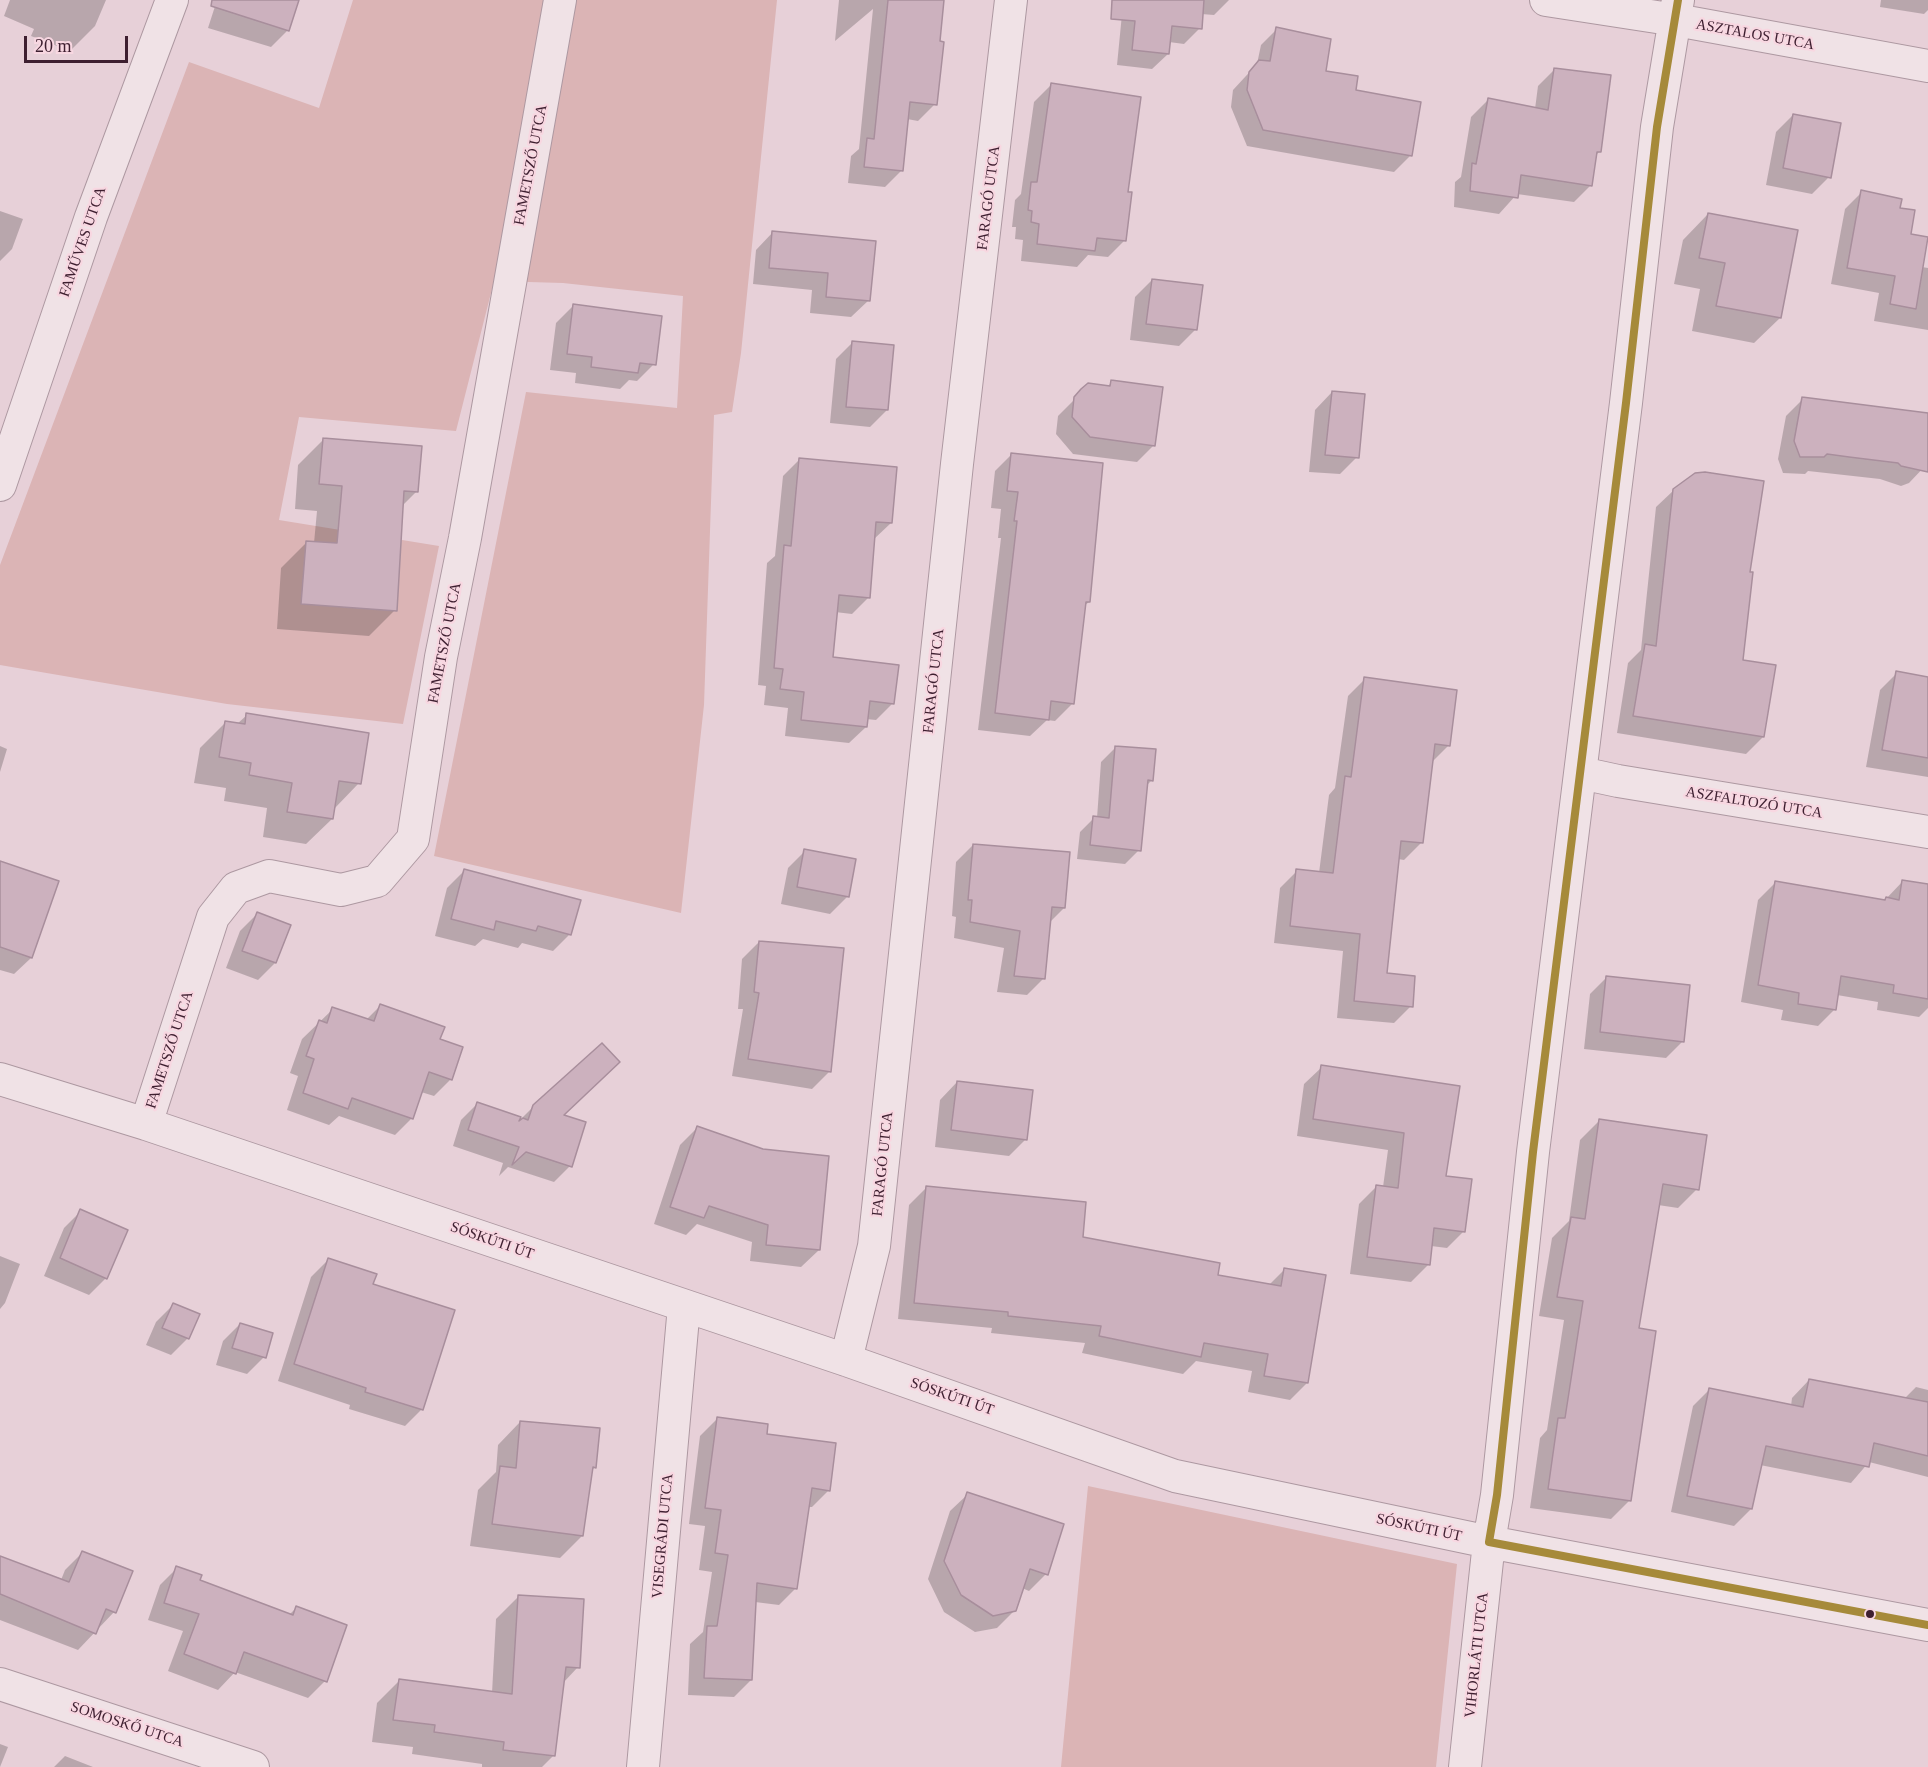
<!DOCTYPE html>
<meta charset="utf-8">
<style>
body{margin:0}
#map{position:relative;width:1928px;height:1767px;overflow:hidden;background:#e7d0d8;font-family:Georgia,serif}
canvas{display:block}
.scale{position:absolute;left:24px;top:36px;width:104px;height:27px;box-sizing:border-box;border:3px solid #3e1f30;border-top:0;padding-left:8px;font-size:18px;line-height:21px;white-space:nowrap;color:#3e1f30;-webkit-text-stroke:4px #f8d7e1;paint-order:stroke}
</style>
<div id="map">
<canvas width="1928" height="1767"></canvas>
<div class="scale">20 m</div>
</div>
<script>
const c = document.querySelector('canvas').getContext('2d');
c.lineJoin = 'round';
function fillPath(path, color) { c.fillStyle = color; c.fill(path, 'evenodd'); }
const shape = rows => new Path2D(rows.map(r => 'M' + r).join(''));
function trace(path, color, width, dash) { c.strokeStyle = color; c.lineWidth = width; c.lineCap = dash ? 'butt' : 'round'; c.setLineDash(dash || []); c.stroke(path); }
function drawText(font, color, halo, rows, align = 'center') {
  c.font = font + ' Georgia,serif'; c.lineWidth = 4.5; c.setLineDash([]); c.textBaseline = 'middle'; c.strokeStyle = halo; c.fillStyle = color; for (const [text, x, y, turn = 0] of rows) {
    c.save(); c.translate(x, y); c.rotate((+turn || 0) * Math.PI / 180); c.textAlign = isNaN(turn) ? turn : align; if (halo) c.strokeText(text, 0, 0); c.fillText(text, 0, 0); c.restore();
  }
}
fillPath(shape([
 [353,0,777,0,741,353,732,412,714,415,704,705,681,913,434,856,526,392,677,408,683,296,563,283,494,281,456,431,299,417,279,520,439,546,403,724,227,704,0,665,0,565,189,62,319,108],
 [1088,1486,1457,1564,1436,1767,1061,1767]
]), '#dbb4b5');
fillPath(shape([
 [10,0,106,0,95,26,70,51,31,36,34,29,4,16],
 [217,0,298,0,288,30,271,47,208,28],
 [839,0,942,0,935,104,918,121,907,119,902,170,885,187,848,183,851,156,859,149,873,9,835,41],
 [1136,0,1229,0,1214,15,1201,14,1200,28,1184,44,1169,42,1168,54,1152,69,1117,65,1122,14],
 [1881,0,1928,0,1928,10,1924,14,1880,7],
 [1277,29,1324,72,1354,91,1410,156,1394,172,1247,146,1231,107,1233,90,1257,64,1261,45],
 [1555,69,1600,151,1595,156,1591,185,1574,202,1517,194,1499,214,1454,207,1455,182,1461,177,1471,117,1488,100,1535,109,1538,86],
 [1051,85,1127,193,1125,240,1108,257,1088,255,1077,267,1021,261,1023,240,1015,239,1016,227,1012,227,1015,200,1021,194,1034,102],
 [1793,115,1829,177,1812,194,1766,185,1776,132],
 [1862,192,1898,209,1922,267,1928,268,1928,330,1874,321,1879,293,1831,284,1845,209],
 [0,211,23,219,12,249,0,261],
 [1708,214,1780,318,1754,343,1692,331,1700,289,1674,284,1683,240],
 [773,232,869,300,851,317,810,313,812,290,753,284,756,250],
 [1152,280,1196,329,1179,346,1130,340,1135,297],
 [573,306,654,364,637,381,629,380,620,389,575,383,576,373,550,370,556,323],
 [853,342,887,410,870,427,830,423,836,359],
 [1112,382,1154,445,1137,462,1073,454,1056,434,1058,416,1089,385,1107,387],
 [1332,392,1357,457,1340,474,1309,472,1315,410],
 [1803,399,1928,414,1928,463,1909,483,1901,486,1880,479,1808,471,1805,474,1783,473,1778,459,1786,416],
 [324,439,417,491,402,506,395,610,369,636,277,629,281,568,307,542,314,543,317,511,295,509,298,465],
 [1012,454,1089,602,1084,606,1072,704,1055,721,1047,720,1030,736,978,730,1001,538,998,538,1001,509,991,508,995,471],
 [799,460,891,523,873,540,869,597,852,614,835,612,831,658,893,703,876,720,866,719,866,727,849,743,785,736,788,708,764,705,766,686,758,685,767,563,775,556,783,476],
 [1674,490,1748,573,1741,661,1763,737,1746,754,1617,733,1628,663,1641,650,1656,507],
 [1897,673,1928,678,1928,777,1866,767,1880,690],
 [1365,679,1448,746,1431,763,1421,843,1404,860,1398,859,1386,975,1411,1006,1394,1023,1337,1018,1343,951,1274,943,1280,888,1297,871,1319,873,1329,795,1335,788,1348,696],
 [247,715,359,783,334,809,332,819,306,844,263,837,267,808,224,801,226,788,194,783,200,748,226,722,237,724],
 [0,746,7,749,0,772],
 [1115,748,1152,780,1146,786,1139,850,1125,864,1077,859,1080,832,1094,818,1097,818,1101,762],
 [973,845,1064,908,1049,923,1044,978,1027,995,997,992,1004,948,954,938,956,917,952,916,956,862],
 [805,851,847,897,830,914,781,904,788,868],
 [0,863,31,958,14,974,0,970],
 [464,871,570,934,553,951,522,943,518,948,483,939,475,946,435,936,447,888],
 [1903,881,1928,885,1928,1008,1919,1017,1877,1010,1878,1002,1837,995,1835,1009,1818,1026,1781,1020,1783,1010,1741,1002,1758,900,1775,883,1884,901],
 [257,914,275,963,258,980,226,968,240,931],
 [759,942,829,1072,812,1089,732,1076,743,1009,738,1009,742,959],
 [1607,977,1683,1041,1666,1058,1584,1049,1590,994],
 [380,1006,439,1040,451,1079,434,1096,421,1092,412,1118,395,1135,339,1116,329,1125,287,1110,298,1076,290,1073,302,1039,333,1009,366,1020],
 [1322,1067,1458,1088,1445,1177,1464,1231,1447,1248,1431,1246,1428,1265,1411,1282,1350,1274,1359,1204,1376,1187,1383,1187,1388,1150,1297,1136,1304,1084],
 [957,1082,1026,1139,1009,1156,935,1147,940,1100],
 [477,1104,517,1123,534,1106,562,1116,570,1166,554,1182,508,1167,499,1176,503,1163,453,1146,461,1120],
 [1599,1121,1697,1189,1678,1208,1658,1205,1637,1329,1630,1500,1611,1519,1530,1508,1540,1438,1547,1430,1564,1320,1539,1316,1552,1238,1569,1221,1580,1140],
 [697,1128,819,1250,801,1267,750,1261,752,1242,697,1224,686,1235,654,1224,680,1145],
 [926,1188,1081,1238,1216,1277,1268,1286,1285,1269,1307,1383,1290,1400,1248,1392,1252,1371,1196,1361,1183,1374,1082,1353,1085,1343,991,1333,992,1328,898,1319,909,1205],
 [81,1211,106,1278,89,1295,44,1276,64,1228],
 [0,1256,20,1264,5,1303,0,1309],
 [328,1260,371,1285,422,1409,405,1426,349,1409,350,1405,278,1381,311,1277],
 [173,1305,188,1338,171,1355,146,1345,156,1322],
 [240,1324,264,1357,247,1374,216,1365,223,1341],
 [1809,1380,1904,1399,1916,1387,1928,1390,1928,1477,1869,1462,1851,1483,1760,1465,1751,1509,1734,1526,1671,1512,1693,1406,1710,1389,1791,1406,1792,1398],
 [717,1419,766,1436,829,1490,812,1507,808,1507,796,1588,779,1605,755,1602,751,1680,734,1697,688,1695,690,1644,703,1632,712,1572,699,1570,705,1526,689,1524,700,1436],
 [520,1422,595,1467,591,1471,582,1536,560,1558,470,1546,478,1490,496,1472,498,1445],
 [968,1494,1046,1574,1029,1591,1022,1588,1014,1611,997,1628,975,1632,944,1612,928,1579,950,1511],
 [82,1553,114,1612,78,1650,0,1620,0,1558,61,1580,65,1570],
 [177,1568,199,1581,289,1615,296,1608,325,1681,308,1698,235,1672,218,1690,168,1671,183,1631,148,1620,160,1585],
 [519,1596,578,1667,563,1683,553,1756,542,1767,482,1767,482,1764,412,1754,413,1747,372,1742,377,1703,400,1680,492,1693,496,1619],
 [0,1744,8,1747,0,1767],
 [65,1756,93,1767,54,1767]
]), '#0003');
const building = shape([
 [212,0,299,0,289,31,211,6,212,0],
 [888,0,944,0,940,41,944,42,937,105,910,102,903,171,864,167,867,138,874,139,888,0],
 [1112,0,1204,0,1202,29,1172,26,1169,54,1132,50,1135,21,1111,19,1112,0],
 [1276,27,1331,39,1326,71,1358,76,1356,90,1421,102,1412,156,1263,130,1247,90,1249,72,1259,60,1270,61,1276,27],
 [1554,68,1611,75,1601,152,1597,152,1592,186,1521,175,1518,198,1470,191,1472,163,1476,164,1488,98,1548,110,1554,68],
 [1051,83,1141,97,1128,192,1132,192,1126,241,1097,238,1095,251,1037,244,1039,224,1031,222,1032,211,1028,210,1031,182,1037,182,1051,83],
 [1793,114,1841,123,1831,178,1783,168,1793,114],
 [1861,190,1902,199,1900,208,1915,210,1911,234,1928,237,1916,309,1890,304,1895,276,1847,268,1861,190],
 [1708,213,1798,230,1781,318,1716,306,1725,263,1699,258,1708,213],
 [772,231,876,241,870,301,826,297,828,273,769,268,772,231],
 [1152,279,1203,285,1197,330,1146,324,1152,279],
 [573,304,662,316,656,365,640,363,638,373,591,367,592,357,567,354,573,304],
 [852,341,894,345,888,410,846,407,852,341],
 [1111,380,1163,387,1155,446,1090,437,1072,417,1074,397,1081,389,1088,383,1110,386,1111,380],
 [1332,391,1365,394,1359,458,1325,455,1332,391],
 [1802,397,1928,413,1928,472,1901,466,1898,463,1849,457,1827,454,1824,457,1800,457,1794,441,1802,397],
 [323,438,422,446,418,492,404,491,397,611,301,604,306,541,337,543,342,486,319,484,323,438],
 [1011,453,1103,463,1090,602,1086,602,1074,704,1051,701,1049,720,995,713,1017,521,1014,521,1018,492,1007,491,1011,453],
 [799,458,897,467,892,523,876,522,870,598,839,595,833,657,899,665,894,704,870,701,867,727,801,720,804,692,780,689,783,669,774,668,784,545,791,546,799,458],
 [1705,472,1764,481,1750,572,1753,572,1743,660,1776,665,1764,737,1633,716,1645,644,1656,646,1673,489,1695,473,1705,472],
 [1896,671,1928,677,1928,758,1882,750,1896,671],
 [1364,677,1457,690,1450,746,1435,744,1423,843,1401,841,1387,973,1415,976,1413,1007,1354,1001,1360,934,1290,926,1296,869,1333,873,1345,776,1351,777,1364,677],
 [246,713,369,733,361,784,339,781,333,819,287,812,292,783,249,775,251,763,219,757,225,721,245,724,246,713],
 [1115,746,1156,749,1153,781,1148,780,1141,851,1090,845,1093,816,1109,818,1115,746],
 [973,844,1070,852,1065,908,1052,907,1045,979,1014,976,1020,931,970,922,972,900,968,900,973,844],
 [804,849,856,859,849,897,797,887,804,849],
 [0,861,59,881,32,958,0,947,0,861],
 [464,869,581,900,571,935,538,926,536,931,496,921,494,930,451,919,464,869],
 [1902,880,1928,884,1928,999,1893,993,1894,985,1841,976,1836,1010,1798,1004,1799,993,1758,985,1775,881,1885,900,1886,897,1899,900,1902,880],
 [257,912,291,925,276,963,242,951,257,912],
 [759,941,844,948,831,1072,748,1059,759,993,754,992,759,941],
 [1606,976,1690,985,1684,1042,1600,1032,1606,976],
 [380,1004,445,1027,440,1039,463,1047,452,1080,429,1072,413,1119,352,1098,348,1109,303,1093,314,1059,306,1056,319,1020,327,1023,332,1007,374,1021,380,1004],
 [602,1043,620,1062,564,1115,586,1122,572,1167,526,1152,512,1165,519,1147,468,1130,477,1102,521,1117,519,1121,523,1118,528,1120,533,1105,602,1043],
 [1321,1065,1460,1086,1446,1176,1472,1179,1465,1232,1434,1228,1430,1265,1367,1257,1376,1185,1398,1188,1404,1133,1313,1119,1321,1065],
 [957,1081,1033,1090,1027,1140,951,1130,957,1081],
 [1599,1119,1707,1135,1699,1190,1663,1184,1639,1328,1656,1331,1631,1501,1548,1489,1558,1418,1565,1418,1583,1301,1557,1297,1571,1217,1585,1219,1599,1119],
 [697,1126,763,1149,829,1156,820,1250,766,1245,768,1225,709,1206,704,1218,670,1207,697,1126],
 [926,1186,1086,1202,1083,1237,1220,1263,1218,1275,1281,1286,1284,1268,1326,1275,1308,1383,1264,1376,1268,1354,1204,1343,1201,1357,1099,1336,1101,1326,1008,1316,1008,1312,914,1303,926,1186],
 [80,1209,128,1230,107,1279,60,1258,80,1209],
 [328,1258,377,1274,373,1284,455,1310,423,1410,365,1392,366,1388,294,1364,328,1258],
 [173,1303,200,1314,189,1339,162,1328,173,1303],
 [240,1323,273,1333,266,1358,232,1348,240,1323],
 [1809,1379,1928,1402,1928,1456,1874,1443,1869,1467,1766,1446,1752,1509,1687,1496,1709,1388,1803,1407,1809,1379],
 [717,1417,768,1424,767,1434,836,1443,830,1491,812,1488,797,1589,757,1583,752,1680,704,1678,707,1626,717,1626,728,1555,715,1553,721,1510,705,1508,717,1417],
 [520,1421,600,1428,596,1468,593,1467,583,1536,492,1524,500,1466,516,1468,520,1421],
 [967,1492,1064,1524,1048,1575,1030,1569,1016,1611,993,1616,961,1595,944,1561,967,1492],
 [82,1551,133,1571,116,1613,106,1609,96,1634,0,1594,0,1556,69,1582,82,1551],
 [176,1566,202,1575,200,1580,293,1615,296,1606,347,1625,327,1682,244,1652,236,1674,184,1654,199,1614,164,1603,176,1566],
 [518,1595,584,1599,580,1668,566,1667,555,1756,503,1750,504,1742,434,1732,435,1725,393,1720,399,1679,512,1694,518,1595]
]);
fillPath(building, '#ccb1be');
trace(building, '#a88e9c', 1.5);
const minor = shape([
 [1546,0,1676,20,1928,66],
 [0,485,91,217,172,0],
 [1581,773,1618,781,1928,832],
 [0,1079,146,1124,846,1360,1175,1476,1489,1542,1928,1625],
 [146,1124,213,917,236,888,269,876,341,890,377,881,413,839,441,657,465,538,560,0],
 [846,1360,874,1246,957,464,1011,0],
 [0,1684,253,1767],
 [643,1767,684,1306],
 [1465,1767,1489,1542,1497,1495,1533,1152,1626,403,1657,127,1678,0]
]);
trace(minor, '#ad98a1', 34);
trace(minor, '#f0e2e6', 32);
trace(shape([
 [1489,1542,1497,1495,1533,1152,1626,403,1657,127,1678,0],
 [1489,1542,1928,1625]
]), '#a68a3a', 8);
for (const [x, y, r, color] of [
 [1870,1614,5,"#3e1f30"]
]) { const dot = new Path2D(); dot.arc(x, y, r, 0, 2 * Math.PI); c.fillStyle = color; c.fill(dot); trace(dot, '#f8d7e1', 2); }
drawText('15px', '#3e1f30', '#f8d7e1', [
 ["ASZTALOS UTCA",1755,35,10],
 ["FAMETSZŐ UTCA",531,165,-79],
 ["FARAGÓ UTCA",989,198,-83],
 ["FAMŰVES UTCA",83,242,-71],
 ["FAMETSZŐ UTCA",445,643,-79],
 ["FARAGÓ UTCA",934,681,-84],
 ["ASZFALTOZÓ UTCA",1754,803,9],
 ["FAMETSZŐ UTCA",170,1050,-72],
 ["FARAGÓ UTCA",883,1164,-84],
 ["SÓSKÚTI ÚT",492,1241,19],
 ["SÓSKÚTI ÚT",952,1397,19],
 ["SÓSKÚTI ÚT",1419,1528,12],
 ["VISEGRÁDI UTCA",663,1536,-85],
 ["VIHORLÁTI UTCA",1477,1655,-84],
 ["SOMOSKŐ UTCA",127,1725,18]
]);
</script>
